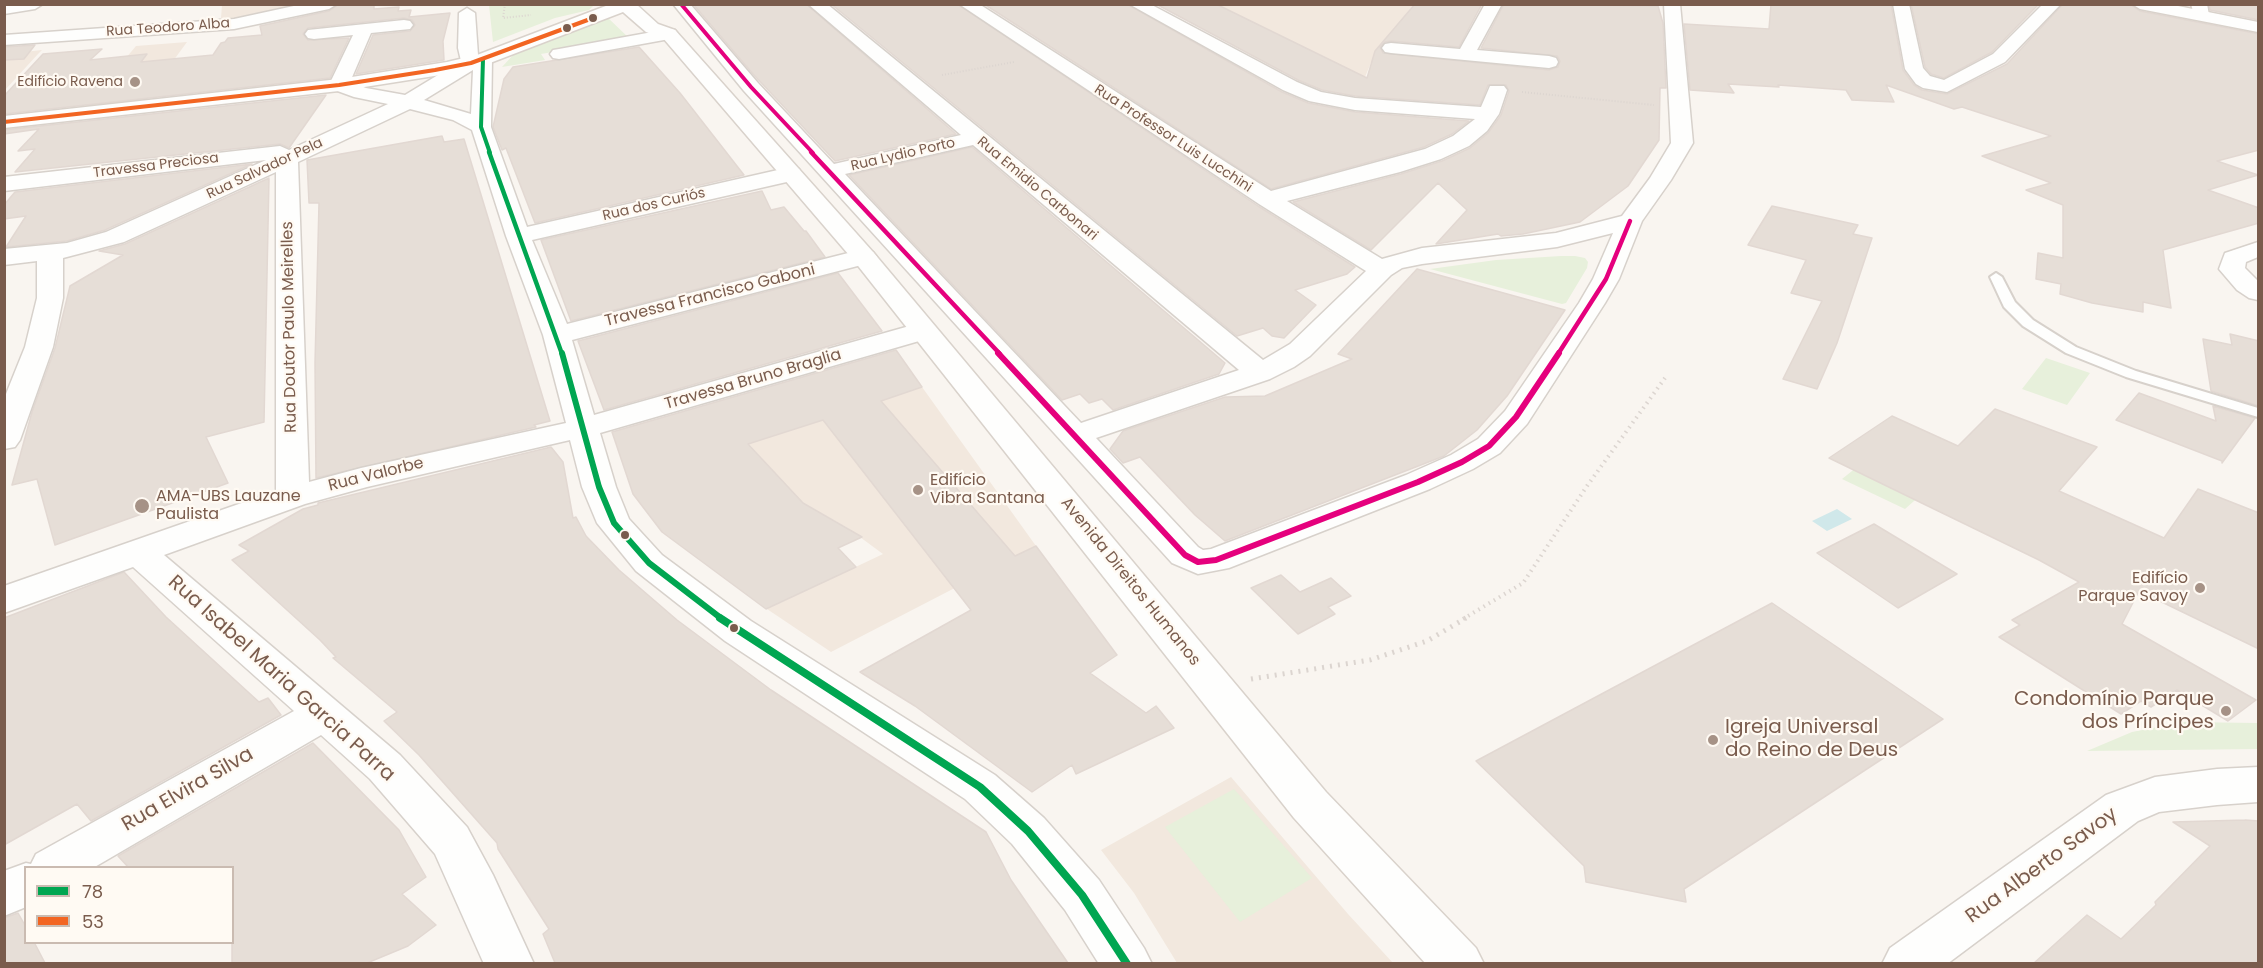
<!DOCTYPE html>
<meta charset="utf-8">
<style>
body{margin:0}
#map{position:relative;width:2263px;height:968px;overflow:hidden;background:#f9f5f0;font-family:Poppins,sans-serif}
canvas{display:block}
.frame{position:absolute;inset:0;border:6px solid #7a5c4d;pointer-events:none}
.legend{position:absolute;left:24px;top:866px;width:210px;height:78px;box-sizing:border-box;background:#fffaf3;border:2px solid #cabbb1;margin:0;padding:8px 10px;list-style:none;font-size:18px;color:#7a5c4d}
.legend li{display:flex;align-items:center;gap:12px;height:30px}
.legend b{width:30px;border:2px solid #cabbb1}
</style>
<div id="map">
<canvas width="2263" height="968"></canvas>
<div class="frame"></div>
<ul class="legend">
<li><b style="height:8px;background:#00a651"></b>78</li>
<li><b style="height:8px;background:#f26522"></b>53</li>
</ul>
</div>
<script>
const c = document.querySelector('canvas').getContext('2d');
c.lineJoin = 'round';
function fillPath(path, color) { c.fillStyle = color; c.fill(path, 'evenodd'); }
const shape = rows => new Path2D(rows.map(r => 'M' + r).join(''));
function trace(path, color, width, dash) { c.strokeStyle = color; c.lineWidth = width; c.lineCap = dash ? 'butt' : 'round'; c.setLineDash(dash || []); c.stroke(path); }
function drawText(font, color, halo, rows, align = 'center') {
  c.font = font + ' Poppins,sans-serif'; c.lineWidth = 4.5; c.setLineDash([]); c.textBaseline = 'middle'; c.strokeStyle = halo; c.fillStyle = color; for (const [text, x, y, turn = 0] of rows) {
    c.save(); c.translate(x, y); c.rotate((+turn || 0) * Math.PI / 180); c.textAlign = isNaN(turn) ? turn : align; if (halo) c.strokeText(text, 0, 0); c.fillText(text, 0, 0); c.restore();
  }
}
fillPath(shape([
 [222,5,306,5,227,20,221,18],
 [1217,5,1413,5,1373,58,1365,77],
 [187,42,143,102,83,109,136,46],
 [42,50,38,54,5,90,5,54],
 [922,387,1036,546,831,652,767,609,883,554,849,529,800,501,748,443],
 [1231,777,1348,914,1393,963,1177,963,1134,893,1101,850]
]), '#f2e8de');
fillPath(shape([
 [595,4,589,10,555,18,493,42,489,5],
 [606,16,630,39,541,54,545,60,502,67,514,54],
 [1561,256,1575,256,1585,258,1588,262,1587,268,1566,303,1562,304,1430,269,1496,260],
 [2046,358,2090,373,2067,405,2022,389],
 [1907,427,1967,454,1905,509,1842,479],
 [2183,722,2258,723,2258,749,2087,751,2132,732],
 [1234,789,1312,878,1240,922,1165,827]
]), '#e7f0db');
fillPath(shape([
 [1837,509,1852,519,1827,531,1812,521]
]), '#d0e8ea');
const building = shape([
 [339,4,374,4,374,9,399,7,398,11,411,10,409,17,450,13,443,41,444,60,356,74,373,35,410,31,415,25,412,20,404,18,308,28,303,34,308,40,349,38,330,78,4,114,4,96,43,54,102,49,90,60,147,54,141,62,213,55,221,43,225,42,228,38,262,35,260,26,329,11,339,4],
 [693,4,806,4,956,134,835,161,753,74,693,4],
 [831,4,957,4,1258,206,1355,267,1347,274,1295,290,1316,305,1284,338,1272,336,1263,328,1237,336,831,4],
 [984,4,1127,4,1282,92,1308,103,1355,112,1469,121,1452,134,1424,147,1271,189,984,4],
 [1156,4,1216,4,1367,78,1375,51,1415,4,1482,4,1459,47,1391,41,1385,42,1380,47,1383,53,1549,70,1558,67,1560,61,1557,56,1481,48,1504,4,1658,6,1663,23,1666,88,1660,88,1659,140,1628,186,1580,222,1523,234,1501,236,1498,234,1436,244,1467,210,1438,183,1371,250,1293,202,1401,174,1442,161,1470,148,1488,133,1501,115,1509,91,1506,85,1488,85,1480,105,1355,96,1322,90,1298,80,1156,4],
 [1771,4,1891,4,1903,70,1914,85,1922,90,1947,94,2007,64,2063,4,2130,4,2140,11,2259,34,2259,150,2217,161,2258,175,2208,190,2259,208,2259,223,2163,250,2171,308,2143,302,2143,312,2092,303,2060,294,2061,284,2036,279,2038,253,2063,258,2063,205,2026,190,2051,183,1982,156,2051,136,1962,107,1954,109,1886,85,1894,102,1852,100,1846,90,1778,85,1779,87,1728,84,1734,93,1690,90,1684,24,1769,29,1771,4],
 [1911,4,2039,4,1992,52,1944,78,1931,74,1925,67,1911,4],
 [2209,4,2259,4,2259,20,2210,10,2209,4],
 [35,45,24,59,4,60,4,47,35,45],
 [639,47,680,93,744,175,535,223,506,148,502,150,493,127,504,79,513,67,639,47],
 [326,95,289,148,280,144,15,172,35,149,18,151,39,129,4,134,4,130,326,95],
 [442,136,444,142,464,139,550,421,534,425,536,427,316,478,315,363,319,203,309,203,307,160,442,136],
 [972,147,1225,363,1219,374,1113,410,1102,399,1089,403,1080,394,1062,400,849,175,972,147],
 [252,164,105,230,67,241,6,247,26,216,4,219,4,205,15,192,252,164],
 [269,178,264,422,206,437,228,483,55,545,37,479,12,485,32,412,55,348,70,286,123,255,99,251,125,244,269,178],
 [762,191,771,210,784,207,804,231,806,231,825,257,571,321,541,240,762,191],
 [1772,206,1858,225,1853,234,1872,238,1837,343,1817,389,1783,379,1822,301,1791,293,1806,260,1748,245,1772,206],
 [1417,269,1565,310,1507,396,1477,430,1444,456,1225,541,1195,515,1140,457,1123,463,1110,449,1123,431,1225,397,1265,396,1352,359,1338,354,1417,269],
 [838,273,882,331,604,410,578,341,838,273],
 [2230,334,2259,341,2259,406,2211,391,2203,339,2232,345,2230,334],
 [896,350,922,387,881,401,1015,556,1036,546,1117,655,1090,673,1146,713,1156,706,1174,728,1076,774,1072,765,1032,792,915,706,860,672,971,610,823,420,748,444,803,503,862,537,838,548,856,567,766,609,662,532,633,494,612,432,896,350],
 [2139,393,2216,421,2213,406,2255,418,2222,463,2222,461,2116,420,2139,393],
 [1995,409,2097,447,2059,491,2164,538,2198,489,2259,513,2259,649,2139,591,2122,624,2256,700,2228,721,2177,690,2151,707,2141,701,2121,714,1999,637,2020,625,2012,620,2079,582,2039,560,1829,458,1892,416,1958,446,1995,409],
 [551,447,563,462,573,518,576,517,586,536,619,570,677,620,771,690,986,832,1011,880,1068,963,555,963,543,934,549,929,498,849,497,843,419,755,384,721,397,712,333,658,336,657,320,640,232,560,249,551,239,545,303,509,318,505,318,503,551,447],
 [1874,524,1957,574,1898,608,1817,553,1874,524],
 [124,572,166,617,259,702,268,698,281,715,91,821,77,804,4,845,4,618,124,572],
 [1281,575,1300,592,1331,578,1351,596,1328,607,1335,614,1298,634,1251,588,1281,575],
 [1772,603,1943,719,1684,889,1686,902,1586,882,1584,866,1476,761,1772,603],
 [313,743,399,830,426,877,402,894,436,925,408,946,367,963,232,963,232,867,128,867,118,856,313,743],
 [2245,820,2259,821,2259,963,2034,963,2087,915,2121,939,2156,905,2155,902,2210,846,2173,822,2245,820],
 [18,913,26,927,26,942,34,942,45,963,4,963,4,918,18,913]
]);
fillPath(building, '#e6ded7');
trace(building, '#e2d8d2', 1.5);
const lane = shape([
 [1996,273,2002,277,2015,302,2033,320,2076,347,2136,371,2258,408,2258,417,2126,377,2066,353,2023,326,2004,307,1990,277,1996,273]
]);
const street = shape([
 [4,4,43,4,35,9,4,14,4,4],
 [303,4,337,4,329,9,234,29,4,45,4,35,234,19,303,4],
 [673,4,690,4,758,83,834,164,961,135,808,4,827,4,1263,360,1290,344,1366,271,1259,204,959,4,979,4,1271,191,1425,149,1453,136,1475,119,1355,110,1309,101,1283,90,1129,4,1150,4,1297,82,1321,92,1355,98,1481,107,1490,86,1504,86,1507,90,1499,114,1487,131,1469,146,1441,159,1400,172,1287,201,1382,259,1422,248,1556,233,1622,216,1650,178,1671,143,1664,4,1680,4,1693,143,1671,180,1642,221,1619,279,1605,303,1527,424,1500,453,1473,469,1430,489,1229,568,1198,574,1172,563,744,91,673,4],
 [973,145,1239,370,1081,423,845,174,973,145],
 [1613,233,1593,279,1579,303,1505,411,1478,439,1451,455,1406,475,1211,549,1203,550,1198,547,1096,438,1270,379,1294,367,1310,356,1391,275,1402,268,1422,264,1557,247,1613,233],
 [1485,4,1502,4,1477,50,1549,56,1556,58,1558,62,1556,66,1549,68,1391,53,1385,52,1382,48,1385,44,1391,43,1460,49,1485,4],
 [1893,4,1909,4,1923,68,1930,76,1944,80,1993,54,2043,4,2061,4,2005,62,1947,92,1923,88,1916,84,1905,69,1893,4],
 [2191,4,2207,4,2209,15,2207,19,2195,19,2191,4],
 [467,8,475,13,478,55,490,55,492,59,491,127,527,227,791,167,799,169,802,174,799,179,791,181,532,240,567,324,864,249,873,252,877,257,873,262,572,340,594,415,913,325,923,323,933,325,937,331,933,337,600,433,616,487,629,519,662,555,751,621,995,775,1044,818,1099,880,1144,948,1152,964,1099,964,1065,910,1012,844,965,799,725,641,636,571,597,523,582,487,570,440,367,487,305,504,164,555,400,755,467,827,493,875,534,964,484,964,435,854,370,779,321,735,93,868,26,868,26,907,4,916,4,871,26,863,31,864,36,854,294,711,133,567,4,613,4,586,276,491,276,172,124,242,63,258,63,298,53,347,20,440,15,447,4,449,4,399,25,347,37,298,37,261,4,265,4,249,67,243,106,232,266,160,4,191,4,177,280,146,289,150,388,104,354,97,332,89,329,85,353,35,314,39,308,38,305,34,308,30,404,20,410,21,413,25,410,29,371,33,350,82,366,88,405,95,461,61,458,48,459,13,467,8],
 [473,70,471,114,424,100,473,70],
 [410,109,453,120,472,130,506,236,543,335,566,423,361,468,309,482,298,162,410,109],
 [669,29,675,30,678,34,675,38,559,59,553,58,550,54,553,50,559,49,669,29],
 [2258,242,2258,257,2246,262,2245,268,2258,281,2258,300,2249,298,2237,290,2219,269,2225,253,2258,242],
 [2258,767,2258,802,2217,805,2159,812,2138,821,1947,964,1882,964,1890,948,2106,795,2155,777,2217,769,2258,767]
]);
const secondary = shape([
 [611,4,636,4,658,24,675,30,873,252,1326,792,1476,948,1484,964,1426,964,1294,818,855,262,663,38,646,32,623,12,490,63,447,74,339,91,4,128,4,116,339,79,447,62,477,55,611,4],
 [2132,4,2168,4,2258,22,2258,32,2140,9,2132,4]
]);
trace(lane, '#d7d1cb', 4);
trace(street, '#d7d1cb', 3);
trace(secondary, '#d9d2cb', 3);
trace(shape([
 [505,4,503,18,531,15],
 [942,75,1014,62],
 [1522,92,1654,105]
]), '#dcd5d0', 2, [1, 2]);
trace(shape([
 [1463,619,1523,583,1587,486,1665,378]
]), '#dcd5d0', 4, [1.5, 4.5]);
trace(shape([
 [1251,679,1370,660,1427,641,1466,618]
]), '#dcd5d0', 5, [2, 6]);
fillPath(lane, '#fefefd');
fillPath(street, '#fefefd');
fillPath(secondary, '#fefefd');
trace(shape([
 [483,59,481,127,490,153]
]), '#00a651', 4);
trace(shape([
 [489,152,562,354]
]), '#00a651', 4.5);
trace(shape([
 [562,353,599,487,614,523,649,563,722,619]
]), '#00a651', 6);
trace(shape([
 [720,618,980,787,1028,831,1082,895,1127,964]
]), '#00a651', 8);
trace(shape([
 [4,122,339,85,435,70,471,63,593,18]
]), '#f26522', 4);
trace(shape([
 [681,4,751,87,813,153]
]), '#e5007d', 4);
trace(shape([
 [811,152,1000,354],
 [1558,354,1606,279,1630,221]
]), '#e5007d', 4.5);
trace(shape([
 [998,353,1185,555,1198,562,1216,560,1418,482,1462,462,1489,446,1516,417,1559,353]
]), '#e5007d', 6);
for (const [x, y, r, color] of [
 [593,18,5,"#7a5c4d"],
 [567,28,5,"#7a5c4d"],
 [135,82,6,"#a69286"],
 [918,490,6,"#a69286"],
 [142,506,8,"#a69286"],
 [625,535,5,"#7a5c4d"],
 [2200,588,6,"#a69286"],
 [734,628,5,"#7a5c4d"],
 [2226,711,6,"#a69286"],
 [1713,740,6,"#a69286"]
]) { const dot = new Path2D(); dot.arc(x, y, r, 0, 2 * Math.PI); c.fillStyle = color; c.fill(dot); trace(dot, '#fffaf3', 2); }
drawText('14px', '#7a5c4d', '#fffaf3', [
 ["Rua Teodoro Alba",168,28,-4],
 ["Rua Professor Luis Lucchini",1173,139,33],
 ["Rua Lydio Porto",903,155,-13],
 ["Travessa Preciosa",156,166,-7],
 ["Rua Salvador Pela",265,169,-25],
 ["Rua Emidio Carbonari",1037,189,40],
 ["Rua dos Curiós",654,205,-13]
]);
drawText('14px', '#7a5c4d', '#fffaf3', [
 ["Edifício Ravena",123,82]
], 'right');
drawText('16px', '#7a5c4d', '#fffaf3', [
 ["Travessa Francisco Gaboni",710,296,-14],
 ["Rua Doutor Paulo Meirelles",290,327,-91],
 ["Travessa Bruno Braglia",753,380,-16],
 ["Rua Valorbe",376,475,-14],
 ["Avenida Direitos Humanos",1130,582,51]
]);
drawText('16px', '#7a5c4d', '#fffaf3', [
 ["Edifício",930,481],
 ["Vibra Santana",930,499],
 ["AMA-UBS Lauzane",156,497],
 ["Paulista",156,515],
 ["Edifício",2188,579,"right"],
 ["Parque Savoy",2188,597,"right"]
], 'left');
drawText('20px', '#7a5c4d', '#fffaf3', [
 ["Rua Isabel Maria Garcia Parra",281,679,42],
 ["Rua Elvira Silva",188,790,-30],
 ["Rua Alberto Savoy",2042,866,-36]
]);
drawText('20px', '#7a5c4d', '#fffaf3', [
 ["Condomínio Parque",2214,700],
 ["dos Príncipes",2214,723],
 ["Igreja Universal",1725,728,"left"],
 ["do Reino de Deus",1725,751,"left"]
], 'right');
</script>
